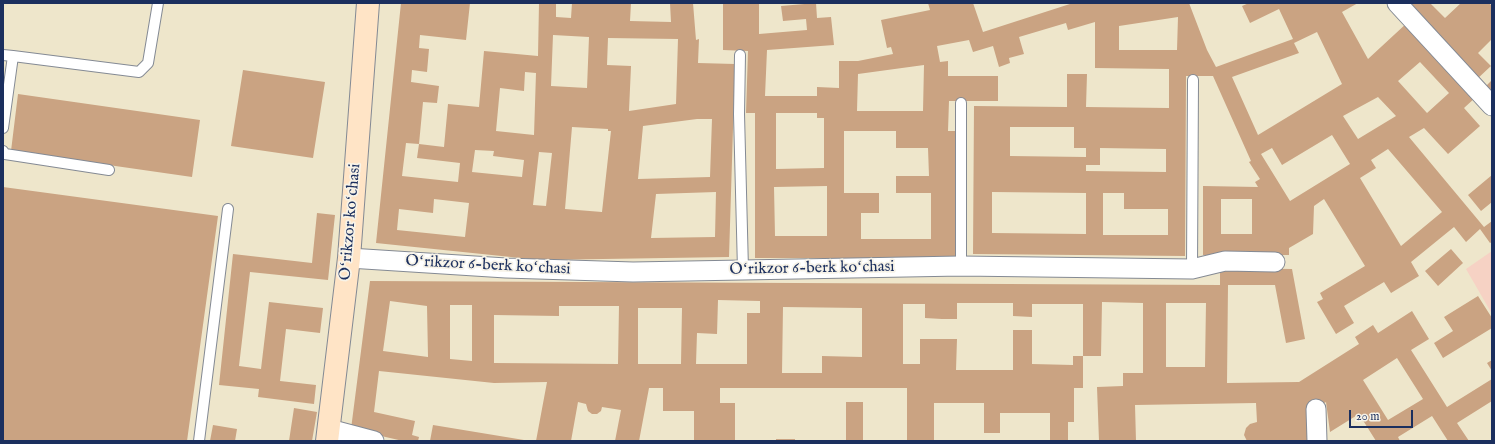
<!DOCTYPE html>
<meta charset="utf-8">
<style>
body{margin:0}
#map{position:relative;width:1495px;height:444px;overflow:hidden;background:#eee6cb;font-family:"IM FELL English",serif}
canvas{display:block}
.frame{position:absolute;inset:0;border:4px solid #1b2f5e;pointer-events:none}
.scale{position:absolute;left:1349px;top:410px;width:64px;height:18px;box-sizing:border-box;border:2px solid #1b2f5e;border-top:0;padding-left:5px;font-size:12px;line-height:14px;white-space:nowrap;color:#1b2f5e;-webkit-text-stroke:3px #f7f3e8;paint-order:stroke}
</style>
<div id="map">
<canvas width="1495" height="444"></canvas>
<div class="frame"></div>
<div class="scale">20 m</div>
</div>
<script>
const c = document.querySelector('canvas').getContext('2d');
c.lineJoin = 'round';
function fillPath(path, color) { c.fillStyle = color; c.fill(path, 'evenodd'); }
const shape = rows => new Path2D(rows.map(r => 'M' + r).join(''));
function trace(path, color, width, dash) { c.strokeStyle = color; c.lineWidth = width; c.lineCap = dash ? 'butt' : 'round'; c.setLineDash(dash || []); c.stroke(path); }
function drawText(font, color, halo, rows, align = 'center') {
  c.font = font + ' "IM FELL English",serif'; c.lineWidth = 3.5; c.setLineDash([]); c.textBaseline = 'middle'; c.strokeStyle = halo; c.fillStyle = color; for (const [text, x, y, turn = 0] of rows) {
    c.save(); c.translate(x, y); c.rotate((+turn || 0) * Math.PI / 180); c.textAlign = isNaN(turn) ? turn : align; if (halo) c.strokeText(text, 0, 0); c.fillText(text, 0, 0); c.restore();
  }
}
fillPath(shape([
 [1492,251,1492,314,1466,269]
]), '#f6d2c4');
fillPath(shape([
 [401,3,470,3,466,40,420,35,419,48,429,49,427,72,412,70,411,82,439,86,437,103,423,102,419,144,406,143,402,176,458,182,460,163,417,158,419,144,444,147,448,104,479,107,484,51,538,56,539,3,556,3,556,17,571,18,572,3,631,3,630,21,671,22,670,3,693,3,696,40,699,39,698,63,735,64,729,257,540,260,376,243],
 [553,35,589,37,587,88,551,86],
 [608,38,678,39,676,104,629,111,631,66,607,65],
 [525,72,536,73,534,135,496,131,500,88,524,91],
 [697,119,712,119,710,177,638,179,643,126],
 [572,127,608,129,608,131,611,131,602,212,565,209],
 [475,150,494,151,493,156,524,160,522,177,472,172],
 [539,152,552,153,546,206,533,205],
 [716,192,715,237,651,238,656,194],
 [434,199,469,203,465,237,397,230,399,209,433,213],
 [723,3,759,3,759,34,807,30,806,19,783,21,781,6,816,3,817,18,831,17,834,45,767,50,765,96,817,96,817,87,839,88,839,61,858,61,893,54,891,47,887,48,881,20,930,10,928,3,973,3,983,32,1073,3,1189,3,1207,50,1216,67,1293,39,1279,9,1250,23,1242,6,1249,3,1358,3,1342,12,1368,59,1408,22,1476,97,1464,108,1480,126,1448,154,1424,128,1409,137,1484,227,1492,221,1492,242,1490,243,1480,229,1466,242,1454,227,1411,262,1419,276,1391,293,1384,282,1344,306,1354,323,1336,334,1317,302,1323,299,1320,293,1365,266,1324,199,1314,206,1313,234,1289,248,1289,255,1203,255,1203,186,1258,187,1255,182,1260,179,1249,162,1251,161,1213,76,1186,76,1185,256,973,254,974,106,1067,107,1067,74,1087,74,1086,107,1169,108,1169,69,1095,68,1095,22,1068,30,1066,23,1019,37,1024,54,1009,58,1010,63,999,67,993,46,973,52,969,40,937,46,940,62,948,61,948,76,998,76,998,101,949,101,948,131,955,131,956,258,755,258,755,113,746,113,748,51,723,50],
 [1178,17,1177,50,1119,50,1119,26],
 [1317,32,1342,84,1258,135,1232,77,1299,53,1294,43],
 [1420,62,1449,93,1427,113,1398,81],
 [924,65,923,111,857,111,858,74],
 [1378,97,1396,116,1358,139,1343,116],
 [776,113,817,113,817,118,824,118,824,168,776,169],
 [1010,127,1074,127,1074,148,1086,148,1086,157,1010,156],
 [844,131,896,131,896,148,928,148,929,176,896,176,896,193,931,193,931,239,861,239,861,213,879,213,879,193,844,193],
 [1332,135,1350,164,1290,201,1261,154,1272,148,1282,165],
 [1100,148,1166,149,1166,172,1086,171,1086,165,1100,165],
 [1388,149,1442,212,1401,246,1360,178,1376,168,1371,160],
 [827,186,827,236,775,236,774,187],
 [992,192,1086,193,1086,234,992,233],
 [1103,193,1124,193,1124,209,1168,209,1168,235,1103,235],
 [1221,199,1252,199,1252,234,1221,234],
 [1403,3,1430,3,1445,18,1461,3,1489,3,1492,6,1492,39,1478,53,1491,66,1476,80],
 [243,70,325,82,313,158,231,146],
 [1492,80,1492,97,1484,88],
 [18,94,200,120,192,177,11,151],
 [1492,175,1492,202,1481,211,1468,195],
 [3,187,218,216,187,441,3,441],
 [317,213,335,215,328,280,250,272,239,366,261,369,269,302,323,308,320,333,286,329,280,381,316,385,314,404,258,397,259,389,219,385,233,254,312,263],
 [1451,249,1463,263,1438,286,1425,271],
 [1220,268,1292,269,1305,339,1286,343,1275,285,1228,285,1227,383,1299,382,1359,344,1355,337,1373,325,1378,333,1412,311,1429,339,1411,350,1447,407,1492,379,1492,401,1457,423,1469,441,1448,441,1432,416,1398,437,1400,441,1376,441,1359,414,1330,432,1326,402,1315,409,1315,441,1247,441,1244,435,1246,428,1250,424,1257,422,1256,403,1135,405,1136,441,1099,441,1097,387,1123,386,1123,373,1143,373,1143,303,1102,302,1101,356,1083,356,1083,304,1032,304,1032,317,1013,316,1013,303,957,303,957,319,942,319,925,318,925,304,903,304,903,364,920,364,920,339,957,339,956,370,1013,370,1013,330,1032,330,1032,364,1073,365,1073,356,1083,356,1083,388,1074,388,1074,422,1068,422,1068,441,1050,441,1050,413,1000,413,1000,433,984,433,984,403,934,403,934,441,907,441,907,388,720,388,720,403,735,403,735,441,694,441,694,411,663,411,663,388,649,388,639,441,615,441,621,410,602,407,601,411,597,414,592,414,588,411,586,404,578,402,571,441,536,441,547,382,494,383,379,371,374,412,415,421,412,435,419,437,418,441,403,441,351,429,370,281,1220,285],
 [718,300,760,301,760,313,747,313,747,364,696,364,697,333,717,334],
 [390,301,427,306,428,357,383,351],
 [1166,303,1206,303,1205,367,1166,367],
 [450,305,472,305,472,361,450,359],
 [559,306,619,306,618,364,494,363,494,315,559,316],
 [783,307,862,308,862,357,822,356,822,373,782,373],
 [638,308,682,308,681,364,638,364],
 [1397,358,1423,399,1388,420,1363,380],
 [1478,296,1492,318,1492,328,1443,358,1434,343,1453,331,1444,317],
 [1492,360,1492,371,1487,363],
 [846,402,863,402,863,441,846,441],
 [294,408,317,412,312,441,289,441],
 [213,425,237,429,235,441,210,441],
 [433,425,524,440,524,441,430,441],
 [776,439,795,439,795,441,776,441]
]), '#caa382');
const lane = shape([
 [3,55,13,56],
 [740,55,739,114,743,270],
 [961,103,961,266],
 [3,128,13,56,139,72,148,63,158,3],
 [3,151,5,154,109,170],
 [1192,269,1193,80],
 [199,441,228,209]
]);
const street = shape([
 [1397,3,1492,106],
 [349,258,506,268,633,272,961,266,1192,269,1225,261,1275,262],
 [1316,409,1317,441],
 [329,429,374,441]
]);
const secondary = shape([
 [327,441,349,258,368,3]
]);
trace(lane, '#848a94', 12);
trace(street, '#848a94', 21);
trace(secondary, '#848a94', 24);
trace(lane, '#fff', 10);
trace(street, '#fff', 19);
trace(secondary, '#ffe4c6', 22);
drawText('16px', '#1b2f5e', '#f7f3e8', [
 ["Oʻrikzor koʻchasi",351,222,-85],
 ["Oʻrikzor 6-berk koʻchasi",488,266,3],
 ["Oʻrikzor 6-berk koʻchasi",812,269,-1]
]);
</script>
